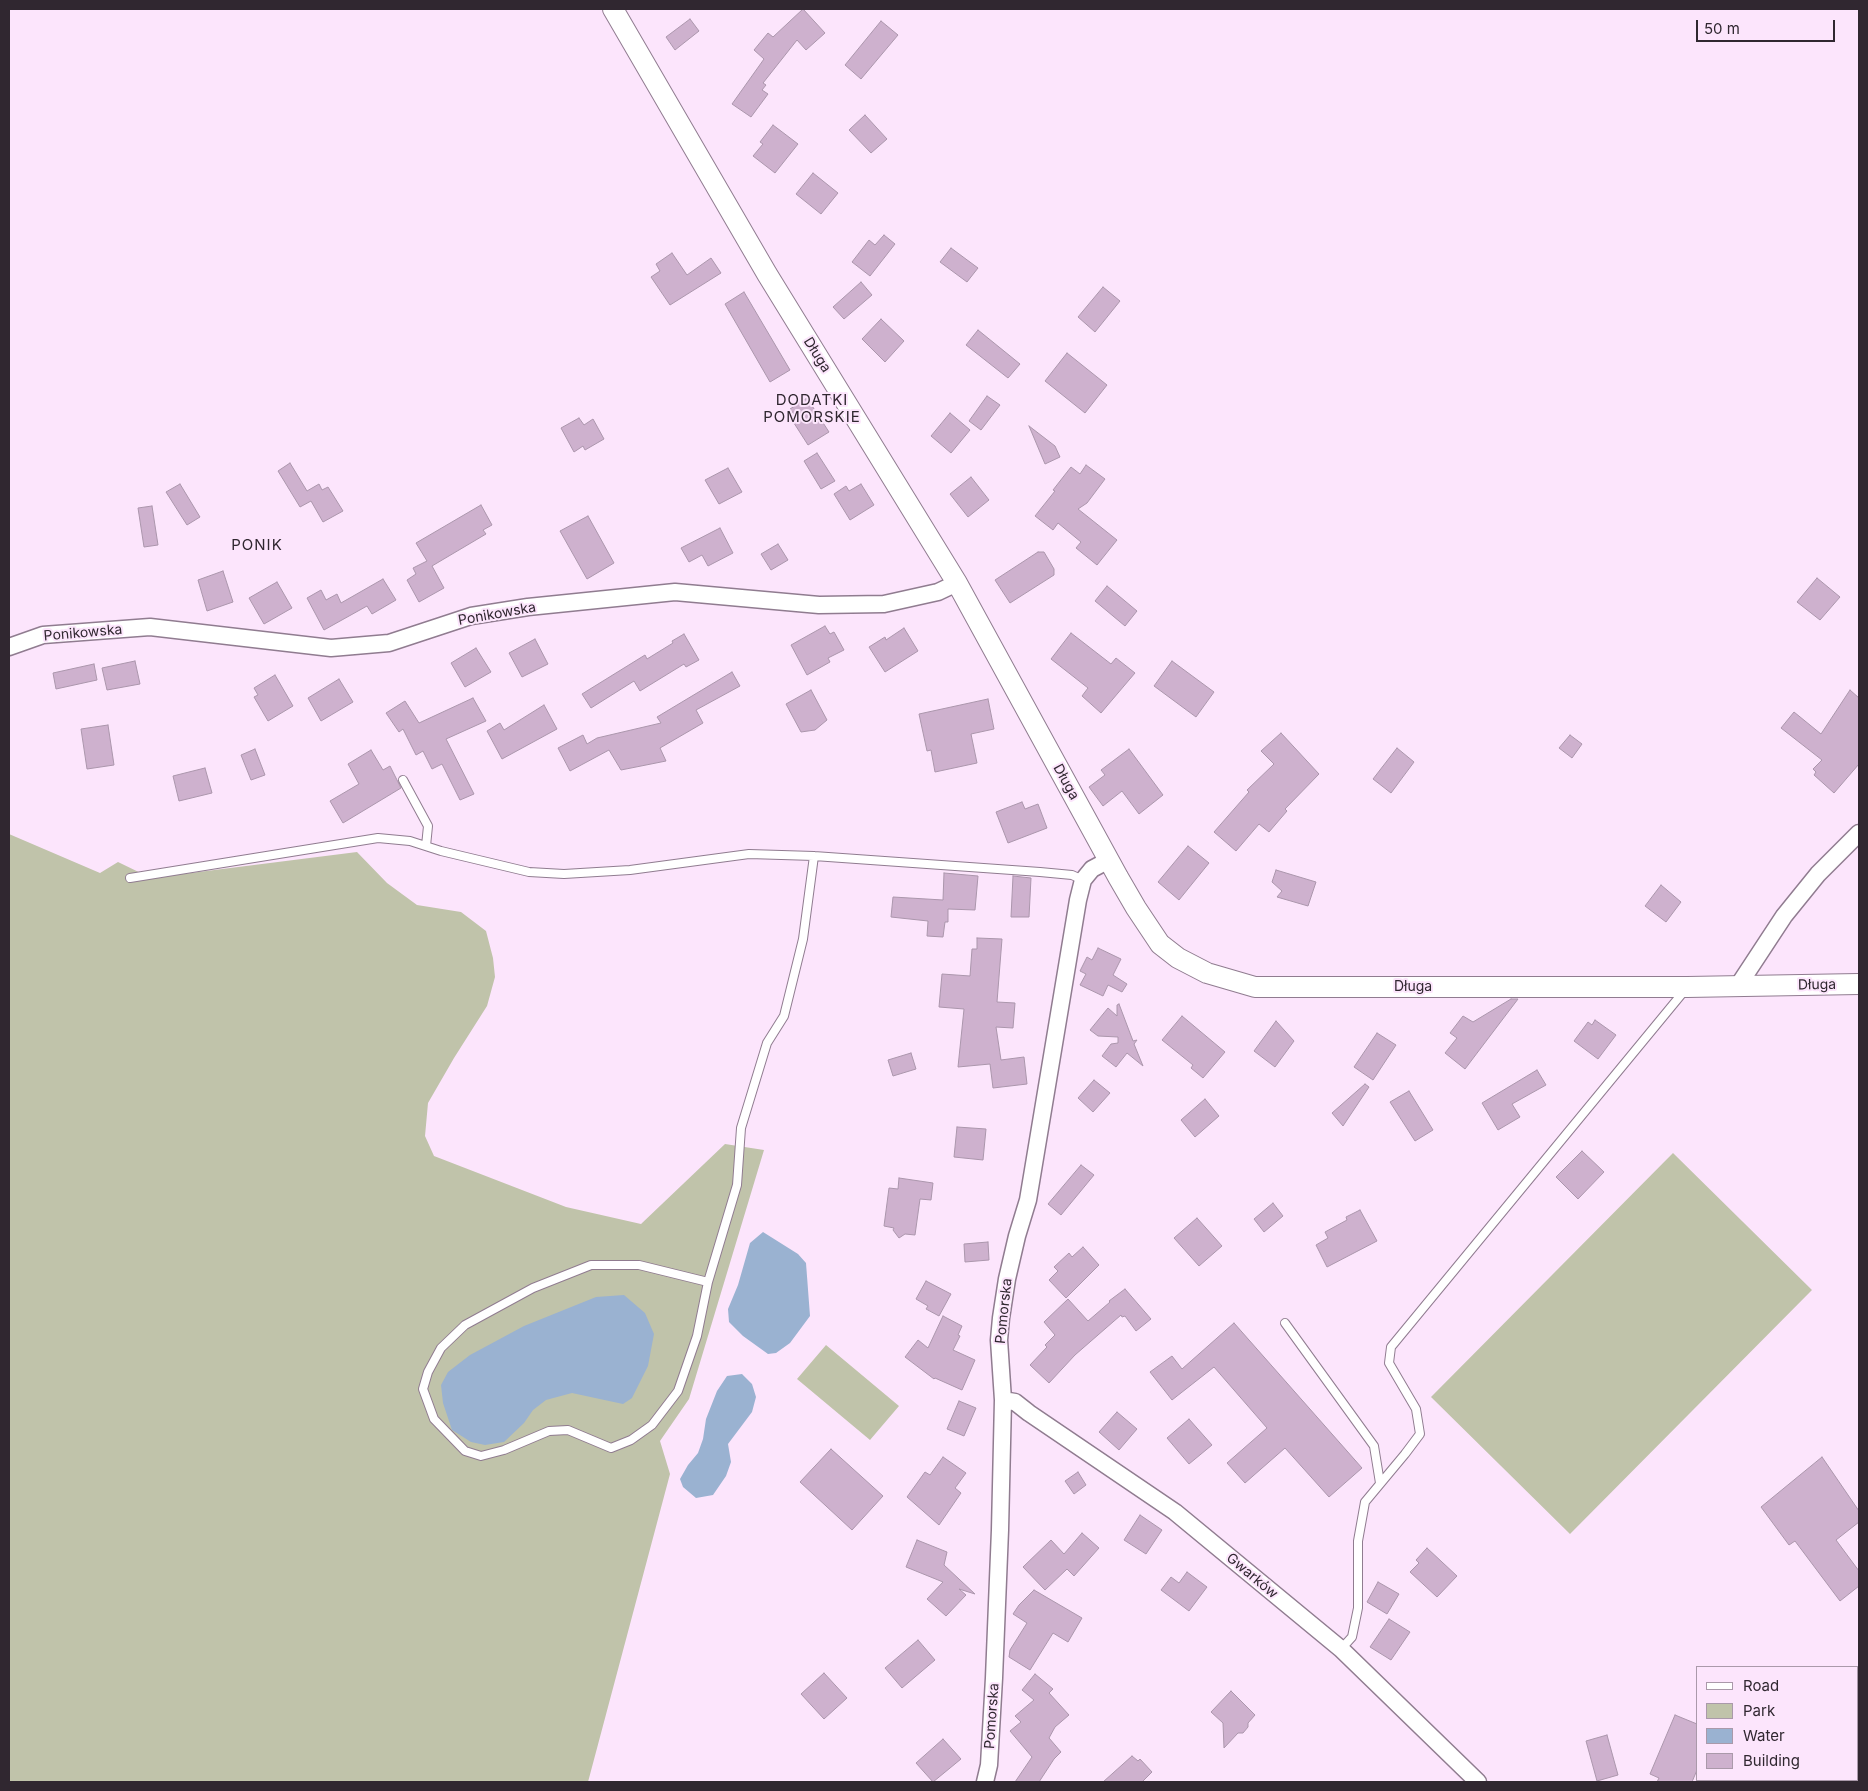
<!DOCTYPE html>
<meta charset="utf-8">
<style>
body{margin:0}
#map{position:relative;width:1868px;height:1791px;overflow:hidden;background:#fce5fc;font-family:Inter,sans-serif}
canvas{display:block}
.frame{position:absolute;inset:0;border:10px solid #302730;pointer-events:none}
.legend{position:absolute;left:1696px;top:1666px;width:162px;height:115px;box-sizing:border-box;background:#fce5fc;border:1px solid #a9a;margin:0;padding:6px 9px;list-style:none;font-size:15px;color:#302730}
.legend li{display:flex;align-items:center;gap:10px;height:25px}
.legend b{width:25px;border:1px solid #a9a}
.scale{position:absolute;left:1696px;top:20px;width:139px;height:22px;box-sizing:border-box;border:2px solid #302730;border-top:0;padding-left:6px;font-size:15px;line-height:18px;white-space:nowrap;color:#302730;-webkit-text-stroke:4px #fce5fc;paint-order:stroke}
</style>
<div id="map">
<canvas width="1868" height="1791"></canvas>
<div class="frame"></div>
<ul class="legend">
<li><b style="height:6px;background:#fff"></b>Road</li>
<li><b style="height:14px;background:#c0c3aa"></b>Park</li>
<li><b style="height:14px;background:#9ab2d1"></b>Water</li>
<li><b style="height:14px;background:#ceb1ce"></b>Building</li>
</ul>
<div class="scale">50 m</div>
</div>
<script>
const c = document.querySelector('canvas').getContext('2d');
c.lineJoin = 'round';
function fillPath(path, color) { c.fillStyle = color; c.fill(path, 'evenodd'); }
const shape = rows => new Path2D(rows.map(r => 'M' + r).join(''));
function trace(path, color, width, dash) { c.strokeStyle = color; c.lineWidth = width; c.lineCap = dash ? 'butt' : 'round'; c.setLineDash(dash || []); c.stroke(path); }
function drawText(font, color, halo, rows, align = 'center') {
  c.font = font + ' Inter,sans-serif'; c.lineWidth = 4; c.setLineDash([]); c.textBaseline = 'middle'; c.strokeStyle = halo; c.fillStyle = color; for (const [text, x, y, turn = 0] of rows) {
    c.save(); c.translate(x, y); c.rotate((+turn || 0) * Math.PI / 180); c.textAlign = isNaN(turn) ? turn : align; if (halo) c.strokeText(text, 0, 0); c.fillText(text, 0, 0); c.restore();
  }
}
fillPath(shape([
 [9,834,100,873,118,862,151,878,357,852,387,883,417,905,461,912,486,931,493,958,495,977,487,1006,454,1058,428,1103,425,1136,434,1156,566,1207,641,1224,725,1144,764,1150,689,1399,660,1441,670,1474,588,1782,9,1782],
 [1673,1153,1812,1290,1570,1534,1431,1397],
 [826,1345,899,1406,870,1440,797,1379]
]), '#c0c3aa');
fillPath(shape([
 [763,1232,798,1254,806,1263,810,1316,790,1343,776,1353,768,1354,743,1336,729,1322,728,1309,738,1285,750,1243],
 [624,1295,645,1313,654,1334,648,1366,632,1398,623,1404,572,1393,546,1400,533,1410,524,1423,504,1442,485,1445,471,1442,452,1430,443,1403,441,1385,448,1372,470,1355,524,1326,596,1297],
 [742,1374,752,1384,756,1397,752,1412,728,1444,731,1462,726,1476,713,1495,696,1498,683,1487,680,1479,688,1465,698,1453,703,1439,706,1419,717,1391,727,1376]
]), '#9ab2d1');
const building = shape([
 [803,9,825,33,806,50,797,40,763,83,766,85,762,90,768,94,751,117,732,104,764,59,754,50,768,33,773,37,803,9],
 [690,19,699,31,675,50,666,37,690,19],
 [881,21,898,35,861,79,845,65,881,21],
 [865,115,887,139,871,153,849,130,865,115],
 [773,125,798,144,775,173,753,156,763,144,760,142,773,125],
 [813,173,838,193,821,214,796,194,813,173],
 [884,235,895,244,870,276,852,262,869,240,875,245,884,235],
 [951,248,978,268,967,282,940,262,951,248],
 [672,253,687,275,711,258,721,273,670,305,651,277,660,271,656,264,672,253],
 [861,282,872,295,844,319,833,307,861,282],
 [1103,287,1120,301,1095,332,1078,317,1103,287],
 [744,292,790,370,770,382,725,304,744,292],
 [881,319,904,341,885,362,862,339,881,319],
 [978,330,1020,364,1008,378,966,345,978,330],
 [1067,353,1107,385,1085,413,1045,381,1067,353],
 [987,396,1000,405,981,430,969,421,987,396],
 [807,398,829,432,808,445,792,420,796,417,790,409,807,398],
 [950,413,970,430,951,453,931,436,950,413],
 [579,418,584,425,593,419,604,439,585,450,583,446,574,452,561,428,579,418],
 [1029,426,1055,446,1060,457,1045,464,1029,426],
 [817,453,835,481,821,489,804,461,817,453],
 [290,463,307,491,319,484,322,490,328,487,343,511,323,522,311,501,300,507,278,471,290,463],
 [1086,465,1105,479,1087,503,1078,509,1117,540,1097,565,1076,548,1081,542,1058,523,1053,530,1035,516,1055,491,1053,490,1071,467,1080,474,1086,465],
 [728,468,742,492,719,504,705,480,728,468],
 [971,477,989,500,968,517,950,494,971,477],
 [180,484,200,517,187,525,166,492,180,484],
 [861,484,874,505,850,520,834,494,846,486,849,491,861,484],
 [481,505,492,525,483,530,486,534,432,566,444,588,419,602,407,580,416,574,413,568,427,561,416,543,481,505],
 [152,506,158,545,144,547,138,508,152,506],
 [588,516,614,563,587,579,560,531,588,516],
 [720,528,733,553,708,566,702,555,689,562,681,548,720,528],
 [778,544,788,560,771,570,761,554,778,544],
 [1038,552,1044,552,1054,569,1054,575,1010,603,995,580,1038,552],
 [223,571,233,602,207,611,198,580,223,571],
 [1817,578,1840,597,1820,620,1797,602,1817,578],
 [383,579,396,600,372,614,367,606,324,630,307,598,321,590,326,600,337,594,341,603,383,579],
 [277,582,292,608,264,624,249,598,277,582],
 [1107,586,1137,611,1125,626,1095,601,1107,586],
 [825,626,830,634,834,632,844,650,828,658,830,662,807,675,791,645,825,626],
 [904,628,918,651,885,672,869,647,885,637,886,640,904,628],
 [1071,633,1111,664,1116,658,1135,673,1101,713,1082,696,1088,688,1051,659,1071,633],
 [684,634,699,660,686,667,684,664,640,691,634,681,591,708,582,694,645,655,647,659,673,643,672,641,684,634],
 [535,639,548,664,522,677,509,653,535,639],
 [476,648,491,672,465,687,451,663,476,648],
 [135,661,140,684,107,690,102,668,135,661],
 [1172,661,1214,692,1196,717,1154,686,1172,661],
 [94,664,97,680,56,689,53,673,94,664],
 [732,672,740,686,696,710,703,723,660,748,666,761,621,770,609,750,570,771,558,748,583,735,587,744,597,738,661,723,657,717,732,672],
 [275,675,293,706,268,721,254,697,258,695,254,688,275,675],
 [339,679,353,702,321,721,308,698,339,679],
 [811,690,827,720,815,730,801,732,786,704,811,690],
 [1850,690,1859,698,1859,764,1834,793,1814,775,1816,772,1813,769,1822,760,1781,728,1794,712,1821,734,1850,690],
 [473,698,486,721,446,739,474,794,460,800,442,764,432,769,423,751,416,755,403,729,399,732,386,713,405,701,419,723,473,698],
 [988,699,994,729,971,734,977,763,935,772,931,750,927,751,919,714,988,699],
 [544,705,557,729,502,759,487,731,500,723,504,730,544,705],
 [108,725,114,765,87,769,81,729,108,725],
 [1281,733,1319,774,1285,809,1287,811,1269,832,1259,824,1236,851,1214,832,1249,792,1247,790,1274,764,1261,751,1281,733],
 [1570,735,1582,744,1572,758,1559,748,1570,735],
 [1397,748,1414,762,1391,793,1373,779,1397,748],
 [255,749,265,775,251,780,241,755,255,749],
 [1129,749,1163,795,1139,814,1122,791,1103,806,1089,787,1105,775,1101,770,1129,749],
 [371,750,383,770,390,766,401,788,343,823,330,801,359,784,348,764,371,750],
 [205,768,212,793,179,801,173,776,205,768],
 [1022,802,1025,809,1038,804,1047,828,1008,843,996,812,1022,802],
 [1188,846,1209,863,1179,900,1158,882,1188,846],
 [1276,870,1316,882,1308,906,1277,897,1282,891,1272,882,1276,870],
 [944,873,978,876,975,910,948,909,948,922,945,922,943,937,927,936,928,921,891,917,893,897,943,900,944,873],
 [1013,876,1031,878,1029,917,1011,917,1013,876],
 [1661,885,1681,902,1666,922,1645,906,1661,885],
 [977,938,1002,939,997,1002,1015,1003,1013,1028,996,1027,1001,1060,1024,1057,1027,1084,993,1088,990,1064,958,1067,964,1009,939,1007,942,974,970,976,972,949,977,949,977,938],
 [1098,948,1121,959,1113,975,1127,984,1122,992,1108,985,1103,996,1080,985,1086,974,1080,971,1087,957,1092,960,1098,948],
 [1511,999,1518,999,1465,1069,1445,1053,1457,1038,1450,1033,1463,1016,1473,1022,1511,999],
 [1119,1004,1133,1041,1137,1040,1134,1044,1143,1066,1127,1053,1116,1067,1102,1056,1111,1044,1118,1043,1118,1037,1098,1036,1090,1030,1108,1008,1117,1016,1117,1005,1119,1004],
 [1182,1016,1225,1052,1203,1078,1191,1068,1193,1065,1162,1040,1182,1016],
 [1595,1020,1616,1035,1598,1059,1574,1041,1588,1022,1592,1025,1595,1020],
 [1276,1021,1294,1041,1275,1067,1254,1051,1276,1021],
 [1377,1033,1396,1045,1373,1080,1354,1067,1377,1033],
 [911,1053,916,1069,893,1076,888,1060,911,1053],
 [1537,1070,1546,1085,1512,1104,1520,1117,1498,1130,1482,1103,1537,1070],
 [1094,1080,1110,1093,1093,1112,1078,1098,1094,1080],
 [1365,1084,1369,1087,1343,1126,1332,1113,1365,1084],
 [1409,1091,1433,1130,1415,1141,1390,1102,1409,1091],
 [1205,1099,1219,1116,1195,1137,1181,1120,1205,1099],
 [957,1127,986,1129,983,1160,954,1157,957,1127],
 [1582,1151,1604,1172,1578,1199,1556,1177,1582,1151],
 [1081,1165,1094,1175,1061,1215,1048,1204,1081,1165],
 [899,1178,933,1183,931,1200,920,1199,915,1235,905,1234,899,1238,893,1230,894,1228,884,1226,889,1188,898,1189,899,1178],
 [1273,1203,1283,1216,1264,1232,1254,1219,1273,1203],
 [1360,1210,1377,1241,1327,1267,1316,1245,1328,1238,1325,1232,1347,1220,1346,1217,1360,1210],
 [1197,1218,1222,1246,1199,1266,1174,1238,1197,1218],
 [988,1242,989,1260,965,1262,964,1244,988,1242],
 [1083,1247,1099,1265,1066,1298,1049,1280,1058,1271,1054,1267,1069,1253,1072,1257,1083,1247],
 [926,1281,951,1294,939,1316,926,1309,928,1306,916,1299,926,1281],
 [1125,1289,1151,1319,1136,1331,1125,1316,1122,1317,1121,1315,1075,1355,1049,1383,1030,1365,1047,1347,1045,1345,1055,1335,1044,1322,1068,1299,1088,1321,1110,1302,1109,1301,1125,1289],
 [943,1316,962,1326,958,1335,960,1336,953,1350,975,1360,962,1390,935,1378,934,1379,905,1357,918,1340,928,1348,943,1316],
 [1234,1323,1362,1468,1329,1497,1285,1448,1245,1483,1227,1463,1267,1428,1214,1367,1172,1400,1150,1372,1172,1356,1182,1369,1234,1323],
 [959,1401,976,1408,964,1436,947,1429,959,1401],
 [1117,1412,1137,1429,1119,1450,1099,1432,1117,1412],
 [1189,1419,1212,1445,1189,1464,1167,1438,1189,1419],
 [831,1449,883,1496,852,1530,800,1482,831,1449],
 [943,1457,966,1473,955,1488,961,1493,939,1525,907,1497,925,1472,930,1475,943,1457],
 [1822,1457,1859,1511,1859,1522,1836,1540,1859,1571,1859,1586,1840,1601,1795,1541,1789,1545,1761,1507,1822,1457],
 [1078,1472,1086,1485,1074,1494,1065,1481,1078,1472],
 [1140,1515,1162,1530,1146,1554,1124,1540,1140,1515],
 [1082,1533,1099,1548,1074,1576,1067,1569,1045,1590,1023,1567,1051,1540,1064,1554,1082,1533],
 [917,1540,947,1552,944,1565,975,1594,959,1589,966,1595,946,1616,927,1599,943,1582,906,1567,917,1540],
 [1427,1548,1457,1576,1437,1597,1410,1572,1419,1563,1416,1560,1427,1548],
 [1187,1572,1207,1587,1189,1611,1161,1590,1171,1577,1179,1583,1187,1572],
 [1378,1582,1399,1594,1387,1614,1367,1602,1378,1582],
 [1034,1590,1082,1618,1068,1642,1053,1633,1030,1670,1009,1657,1010,1650,1027,1623,1013,1614,1019,1605,1034,1590],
 [1389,1619,1410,1632,1391,1660,1370,1647,1389,1619],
 [918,1640,935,1660,902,1688,885,1668,918,1640],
 [824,1673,847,1698,824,1719,801,1694,824,1673],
 [1035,1674,1053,1689,1049,1693,1069,1715,1055,1727,1049,1738,1061,1752,1054,1759,1039,1782,1015,1782,1032,1757,1010,1731,1021,1722,1015,1716,1034,1700,1022,1690,1035,1674],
 [1231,1691,1255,1715,1248,1723,1248,1727,1243,1733,1238,1733,1224,1748,1223,1723,1211,1712,1231,1691],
 [1675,1715,1697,1724,1697,1770,1692,1782,1657,1782,1659,1778,1650,1774,1675,1715],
 [1607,1735,1618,1775,1597,1781,1586,1741,1607,1735],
 [943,1739,961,1759,933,1782,916,1763,943,1739],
 [1132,1756,1138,1761,1140,1759,1152,1772,1142,1782,1103,1782,1132,1756]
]);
fillPath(building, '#ceb1ce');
trace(building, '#ab96ac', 1);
const service = shape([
 [403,780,428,826,426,846],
 [130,878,378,838,410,841,441,851,529,872,564,874,630,870,749,854,814,856,1040,872,1072,875,1083,880],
 [708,1282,697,1336,678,1391,652,1425,631,1440,611,1448,568,1430,549,1431,504,1450,481,1456,465,1451,434,1419,423,1389,428,1372,441,1348,465,1325,533,1288,591,1265,639,1265,708,1282,737,1185,741,1128,767,1043,784,1016,803,939,814,856],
 [1285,1323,1374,1446,1380,1483],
 [1341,1649,1352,1637,1358,1608,1358,1541,1365,1502,1405,1454,1420,1434,1416,1409,1389,1363,1391,1347,1685,990]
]);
const minor = shape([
 [9,647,43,635,150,627,331,648,389,643,471,616,528,607,675,592,819,605,884,604,938,592,957,583],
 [1738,986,1784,916,1818,874,1859,833],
 [1003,1400,1015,1402,1029,1413,1175,1512,1341,1649,1478,1782],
 [1857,1764,1859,1761],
 [985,1782,989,1765,994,1678,1000,1530,1003,1400,999,1340,1001,1318,1007,1279,1017,1236,1028,1200,1078,900,1083,880,1092,869,1109,860],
 [1843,1782,1845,1780]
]);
const tertiary = shape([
 [613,9,767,274,957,583,1118,877,1136,908,1160,944,1178,958,1207,973,1255,987,1687,987,1859,984]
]);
trace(service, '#907c90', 10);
trace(minor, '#907c90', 19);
trace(tertiary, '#907c90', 22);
trace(service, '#fff', 8);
trace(minor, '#fff', 16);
trace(tertiary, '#fff', 20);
drawText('14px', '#302730', '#fce5fc', [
 ["Długa",817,355,58],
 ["Ponikowska",497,614,-10],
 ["Ponikowska",83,633,-5],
 ["Długa",1066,782,61],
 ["Długa",1817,985,-1],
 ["Długa",1413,987],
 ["Pomorska",1004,1311,-84],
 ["Gwarków",1252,1576,40],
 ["Pomorska",992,1716,-86]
]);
c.letterSpacing = '1px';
drawText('15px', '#302730', '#fce5fc', [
 ["DODATKI",812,400],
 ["POMORSKIE",812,417],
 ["PONIK",257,545]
]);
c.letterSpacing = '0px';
</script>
